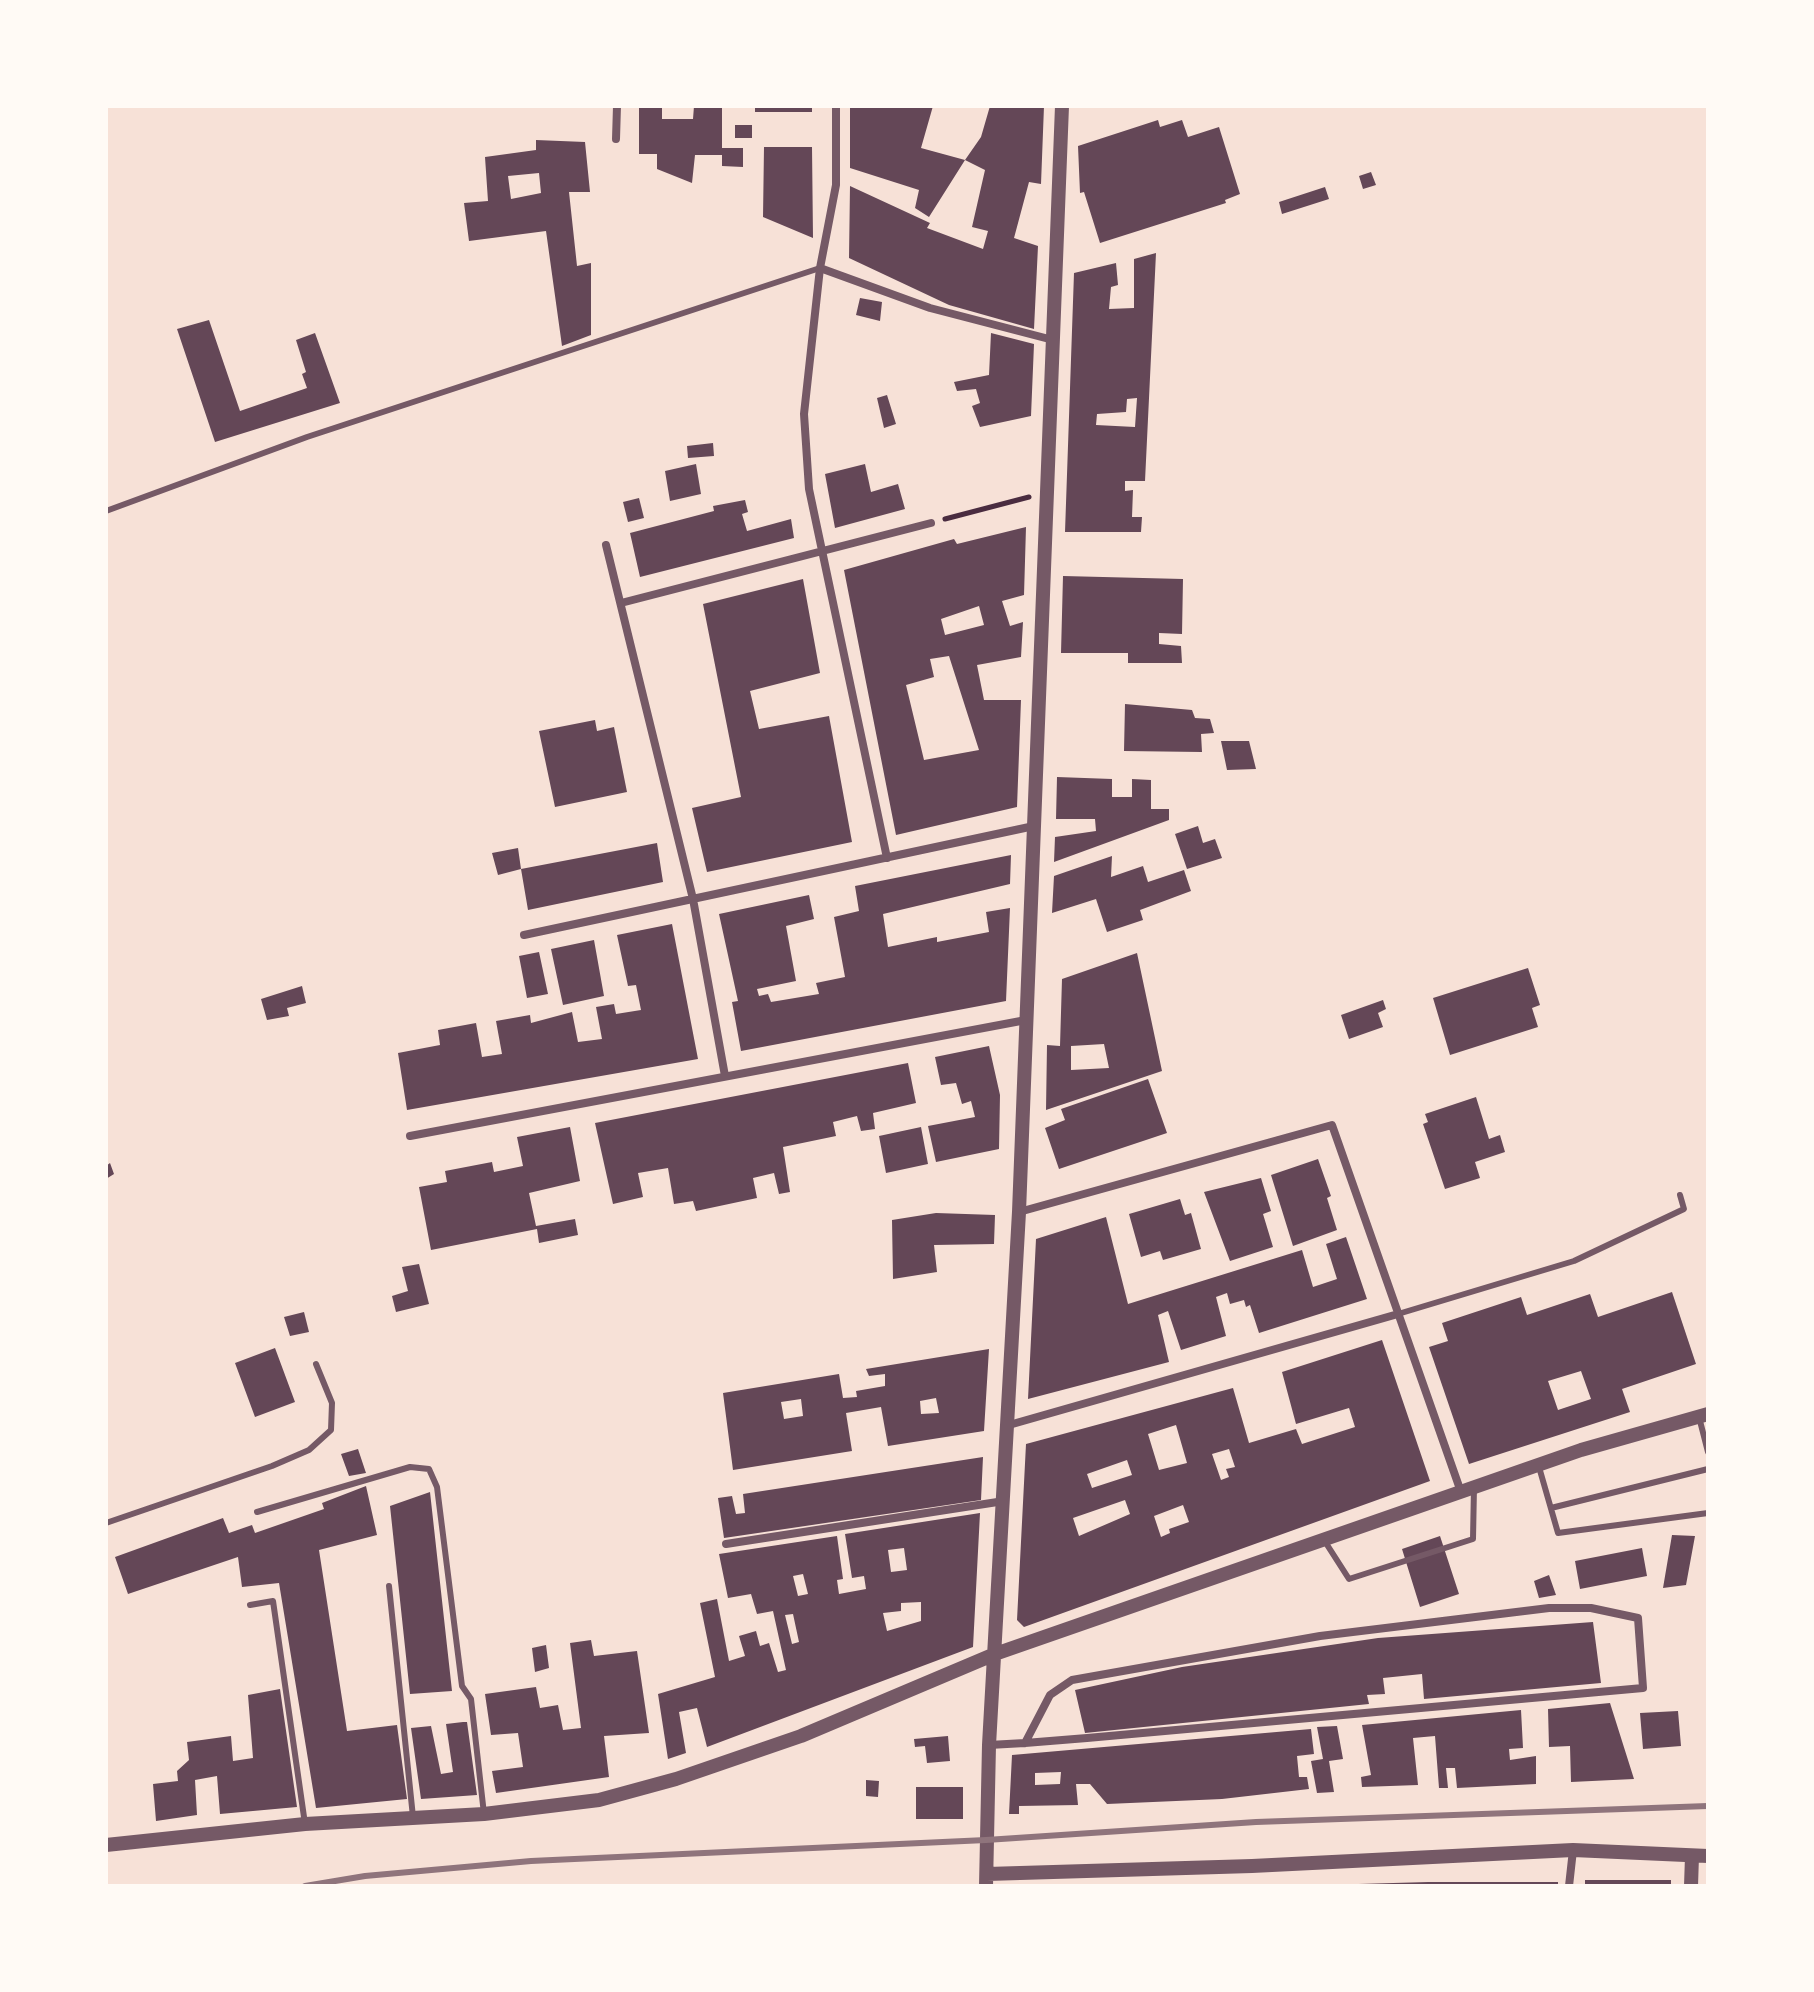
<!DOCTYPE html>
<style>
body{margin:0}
#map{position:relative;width:1814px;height:1992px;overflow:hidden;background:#f7e1d7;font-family:"PT Sans",sans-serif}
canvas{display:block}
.frame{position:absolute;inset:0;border:108px solid #fffaf5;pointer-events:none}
</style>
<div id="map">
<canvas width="1814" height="1992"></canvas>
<div class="frame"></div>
</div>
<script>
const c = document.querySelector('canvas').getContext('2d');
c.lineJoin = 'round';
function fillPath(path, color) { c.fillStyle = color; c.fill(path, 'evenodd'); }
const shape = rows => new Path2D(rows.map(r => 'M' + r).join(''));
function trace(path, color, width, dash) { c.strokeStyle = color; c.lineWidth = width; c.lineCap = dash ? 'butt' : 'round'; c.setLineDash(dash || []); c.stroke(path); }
fillPath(shape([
 [639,106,662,106,662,119,693,119,694,106,722,106,722,148,743,148,743,167,722,166,722,155,695,155,692,183,657,169,657,154,639,154],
 [755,106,812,106,812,112,755,112],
 [850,106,933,106,921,148,965,160,929,217,915,208,919,190,850,168],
 [990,106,1044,106,1041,184,1029,182,1014,238,1038,246,1034,329,949,305,849,258,850,186,930,223,927,228,983,249,988,231,972,227,985,170,965,160,981,137],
 [1158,120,1160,127,1182,120,1188,137,1219,127,1240,194,1225,200,1226,203,1100,243,1084,192,1080,193,1078,146],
 [735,125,752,125,752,138,735,138],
 [536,140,585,142,590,192,569,192,577,266,591,263,591,335,562,346,546,231,469,241,464,203,488,201,485,157,536,150],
 [539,173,541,193,511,199,508,176],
 [764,147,812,147,813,238,763,217],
 [1371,172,1376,185,1363,189,1359,176],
 [1325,187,1329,199,1282,214,1279,202],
 [1156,253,1145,481,1125,481,1125,491,1133,490,1132,517,1142,517,1141,532,1065,532,1074,273,1116,263,1118,285,1111,287,1109,309,1134,308,1134,259],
 [1137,398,1135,427,1096,425,1097,414,1126,412,1127,399],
 [860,298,882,302,880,321,856,315],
 [209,320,240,411,307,388,302,374,306,372,296,340,315,333,340,403,215,442,177,329],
 [991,333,1034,344,1031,416,980,427,972,406,980,403,976,389,957,391,954,382,989,375],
 [887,395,896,424,884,428,877,398],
 [713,443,714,456,688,458,687,446],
 [696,464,701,494,670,501,665,471],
 [865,464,871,492,898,484,905,509,835,528,825,474],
 [639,498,644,518,628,522,623,502],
 [745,500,748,512,742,514,747,531,791,519,794,538,640,577,630,533,714,511,713,506],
 [1026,527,1024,595,1002,601,1010,626,1023,622,1021,657,977,665,984,700,1021,700,1017,807,896,835,844,570,954,539,957,544],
 [979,606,984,625,945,635,941,619],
 [949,656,979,750,924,760,906,685,934,677,930,659],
 [1063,576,1183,579,1182,634,1159,633,1159,644,1181,646,1182,663,1128,663,1128,653,1061,653],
 [803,579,820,673,750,691,759,729,829,716,852,842,707,872,692,808,741,797,703,604],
 [1125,704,1192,710,1195,718,1210,719,1214,733,1201,734,1202,752,1124,751],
 [595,720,597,731,614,727,627,792,555,807,539,731],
 [1221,741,1249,741,1256,769,1227,770],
 [1057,777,1112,779,1112,797,1132,797,1132,779,1151,780,1151,809,1169,809,1169,820,1054,862,1055,837,1096,831,1095,819,1056,819],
 [1198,826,1203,843,1215,839,1222,858,1187,869,1175,834],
 [657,843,663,882,528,910,521,869],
 [518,848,521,869,498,875,492,853],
 [1011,855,1010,884,883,914,888,947,937,937,937,942,989,932,986,912,1010,908,1006,1001,741,1051,732,1002,738,1001,719,914,809,895,814,919,786,926,796,981,757,989,759,996,768,994,771,1002,819,994,816,983,845,977,834,917,859,911,855,886],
 [1112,856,1111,877,1143,866,1148,882,1184,870,1191,891,1140,910,1143,920,1107,932,1096,899,1052,913,1054,876],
 [672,924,698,1059,407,1110,398,1053,440,1045,438,1030,476,1023,482,1057,502,1054,496,1021,530,1015,531,1023,572,1012,578,1042,602,1039,596,1007,614,1004,616,1014,641,1010,636,985,628,986,617,935],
 [594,940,604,996,563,1005,551,949],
 [539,952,548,994,527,998,519,956],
 [1137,953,1162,1071,1046,1110,1047,1045,1060,1046,1062,979],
 [1104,1044,1109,1068,1071,1070,1071,1046],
 [1528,968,1540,1005,1532,1008,1538,1027,1450,1055,1433,998],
 [302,986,306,1003,287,1008,289,1016,267,1020,261,999],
 [1383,1000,1386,1009,1378,1013,1383,1027,1349,1039,1341,1015],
 [989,1046,1000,1095,999,1149,936,1162,928,1126,975,1117,971,1101,962,1104,956,1083,941,1085,935,1057],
 [908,1063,916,1103,873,1113,875,1129,861,1131,857,1116,833,1122,836,1136,783,1147,790,1192,779,1194,774,1173,753,1178,757,1198,696,1211,693,1201,674,1204,668,1168,638,1173,643,1197,613,1204,595,1123],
 [1148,1079,1167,1133,1059,1169,1045,1128,1065,1120,1061,1109],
 [1476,1097,1489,1139,1500,1135,1505,1152,1475,1162,1480,1178,1445,1189,1423,1124,1428,1122,1425,1114],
 [570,1127,580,1181,529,1193,536,1226,575,1219,578,1235,539,1243,537,1229,431,1250,419,1187,447,1182,445,1171,492,1162,494,1172,523,1166,517,1137],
 [921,1127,928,1164,886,1173,879,1136],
 [1318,1159,1331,1196,1327,1198,1337,1230,1293,1246,1271,1175],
 [110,1163,114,1174,106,1179,106,1166],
 [1261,1178,1271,1211,1263,1214,1273,1247,1230,1261,1204,1192],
 [1180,1199,1185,1215,1191,1213,1201,1249,1163,1260,1160,1251,1141,1257,1129,1214],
 [936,1213,995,1215,994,1244,934,1245,937,1272,893,1279,892,1220],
 [1106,1217,1128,1304,1302,1250,1313,1287,1337,1279,1326,1244,1346,1237,1367,1299,1259,1333,1250,1305,1246,1307,1244,1300,1230,1304,1227,1293,1216,1297,1226,1336,1181,1350,1168,1311,1158,1315,1169,1362,1028,1399,1036,1239],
 [419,1264,429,1304,396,1312,392,1296,408,1291,402,1267],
 [1672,1292,1696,1364,1622,1389,1630,1412,1469,1464,1429,1347,1448,1341,1442,1323,1521,1297,1527,1315,1590,1294,1598,1317],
 [1581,1371,1591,1399,1558,1410,1548,1381],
 [304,1312,309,1332,290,1336,284,1317],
 [1382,1340,1430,1481,1024,1627,1017,1620,1026,1444,1233,1388,1249,1443,1296,1429,1302,1444,1355,1427,1349,1408,1296,1424,1282,1372],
 [1176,1425,1187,1463,1159,1470,1148,1434],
 [1229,1449,1235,1467,1226,1469,1229,1477,1221,1480,1212,1454],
 [1127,1460,1132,1475,1092,1488,1087,1474],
 [1125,1500,1130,1514,1079,1536,1073,1518],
 [1183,1505,1189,1522,1169,1529,1170,1533,1161,1537,1154,1516],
 [275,1348,295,1402,255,1417,235,1363],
 [989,1349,984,1431,888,1446,881,1407,846,1413,852,1451,733,1470,723,1393,839,1374,843,1398,857,1397,856,1391,885,1386,885,1374,869,1376,866,1369],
 [936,1398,939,1413,921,1414,920,1401],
 [801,1399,803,1416,784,1419,781,1402],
 [358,1449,366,1473,349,1476,341,1454],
 [983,1457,981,1500,724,1538,718,1498,732,1496,736,1514,745,1513,743,1494],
 [366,1486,377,1535,319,1550,347,1731,397,1725,407,1799,316,1808,279,1583,242,1587,238,1557,128,1594,115,1557,223,1518,229,1533,252,1525,255,1533,324,1509,322,1503],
 [430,1492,452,1691,410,1694,390,1506],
 [980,1513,973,1647,707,1747,697,1708,679,1712,686,1753,668,1759,658,1694,715,1677,700,1603,717,1599,729,1661,745,1656,739,1636,756,1631,760,1646,769,1643,778,1672,786,1670,773,1611,757,1614,751,1594,728,1598,719,1554,837,1536,843,1579,837,1580,839,1594,866,1589,864,1576,852,1578,845,1534],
 [904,1548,907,1570,891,1572,888,1550],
 [803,1574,808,1594,798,1596,793,1576],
 [921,1602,921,1621,887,1631,883,1613,901,1611,901,1603],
 [793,1614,799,1642,792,1644,785,1615],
 [1672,1535,1695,1536,1686,1585,1663,1588],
 [1440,1536,1459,1594,1420,1607,1402,1549],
 [1642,1548,1647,1576,1580,1589,1575,1561],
 [1549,1575,1556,1595,1539,1598,1534,1581],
 [1593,1622,1601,1683,1424,1699,1422,1674,1383,1678,1385,1694,1367,1695,1369,1704,1085,1733,1075,1690,1182,1667,1378,1638],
 [591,1640,594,1656,637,1651,649,1733,604,1736,609,1777,496,1793,492,1771,523,1767,518,1733,491,1735,485,1694,536,1687,540,1708,558,1705,563,1730,581,1728,570,1643],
 [546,1645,549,1668,535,1672,532,1648],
 [280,1689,297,1807,220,1814,217,1776,195,1780,197,1815,156,1821,153,1784,178,1781,177,1771,189,1760,187,1742,231,1736,233,1761,253,1758,248,1695],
 [1610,1703,1634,1779,1571,1782,1570,1746,1549,1747,1548,1709],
 [1521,1710,1523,1748,1509,1749,1510,1760,1536,1756,1536,1784,1457,1788,1455,1768,1446,1768,1448,1788,1439,1788,1435,1736,1413,1738,1418,1785,1362,1787,1361,1777,1371,1775,1362,1725],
 [1678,1711,1681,1746,1643,1749,1640,1713],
 [463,1722,467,1722,477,1795,421,1799,411,1728,431,1726,441,1774,453,1772,446,1724],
 [1337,1726,1343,1759,1329,1761,1334,1792,1317,1793,1311,1761,1323,1759,1317,1727],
 [1311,1729,1314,1754,1297,1756,1299,1777,1307,1777,1309,1789,1222,1799,1107,1804,1090,1784,1076,1784,1078,1805,1019,1806,1019,1814,1009,1814,1012,1755],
 [1061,1772,1060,1784,1035,1785,1035,1773],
 [948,1736,950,1761,927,1763,925,1746,915,1747,914,1739],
 [866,1780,879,1781,878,1797,866,1796],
 [916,1787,963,1787,963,1819,916,1819],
 [1585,1880,1671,1880,1671,1886,1585,1886],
 [1428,1882,1558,1882,1558,1886,1289,1886]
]), '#644757');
trace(shape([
 [945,519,1029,497]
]), '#4a2c40', 5);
trace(shape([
 [106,511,307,437,820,268],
 [1398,1314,1574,1261,1684,1209,1680,1195],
 [1699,1417,1708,1452],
 [1539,1467,1558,1533,1708,1513],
 [1551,1508,1708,1469],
 [257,1512,410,1467,429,1469,437,1487,462,1686,471,1699,484,1814],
 [106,1523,272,1466,309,1450,331,1430,332,1403,316,1364],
 [1324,1540,1349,1579,1473,1539,1474,1487],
 [389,1586,413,1817],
 [250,1605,273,1601,305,1824]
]), '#755966', 6);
trace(shape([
 [836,106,836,185,820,268,804,414,809,489,887,858],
 [616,139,617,106],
 [820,268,930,308,1053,340],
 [606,545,693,899,725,1076],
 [621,603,931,523],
 [524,935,1034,826],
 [410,1136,1026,1020],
 [1019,1212,1332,1125,1461,1492],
 [1009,1425,1398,1314],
 [726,1544,1004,1501],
 [989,1745,1025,1743,1087,1738,1643,1688,1638,1618,1591,1608,1549,1608,1320,1636,1072,1680,1050,1695,1025,1743],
 [1569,1886,1573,1850]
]), '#755966', 8);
trace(shape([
 [106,1845,305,1824,484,1814,599,1800,676,1779,801,1736,995,1654,1581,1450,1708,1414],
 [987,1874,1252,1866,1573,1850,1708,1856],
 [986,1886,989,1745,1019,1212,1062,106],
 [1691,1886,1692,1856]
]), '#755966', 14);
trace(shape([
 [305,1886,365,1876,531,1861,986,1840,1256,1822,1708,1806]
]), '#8f747c', 6);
</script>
